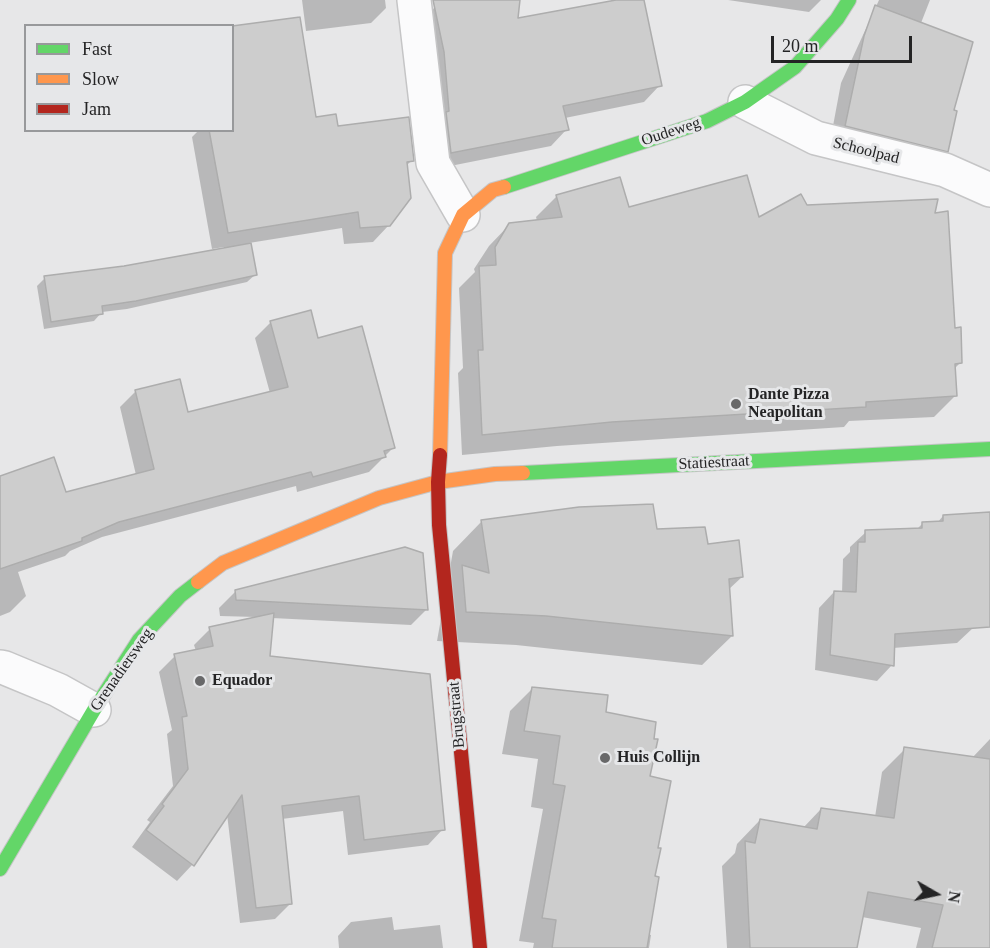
<!DOCTYPE html>
<style>
body{margin:0}
#map{position:relative;width:990px;height:948px;overflow:hidden;background:#e7e7e8;font-family:"Times New Roman",serif}
canvas{display:block}
.legend{position:absolute;left:24px;top:24px;width:210px;height:108px;box-sizing:border-box;background:#e6e7e9;border:2px solid #98999b;margin:0;padding:8px 10px;list-style:none;font-size:18px;color:#242425}
.legend li{display:flex;align-items:center;gap:12px;height:30px}
.legend b{width:30px;border:2px solid #98999b}
.north{position:absolute;left:906px;top:864px;width:60px;height:60px;-webkit-text-stroke:4px #e6e7e9;paint-order:stroke;rotate:99deg;font-size:16px;font-weight:700;line-height:24px;text-align:center;color:#242425}
.north::after{content:'';display:block;margin:auto;width:21px;height:27px;background:#242425;clip-path:polygon(50% 0,100% 100%,50% 72%,0 100%)}
.scale{position:absolute;left:771px;top:36px;width:141px;height:27px;box-sizing:border-box;border:3px solid #242425;border-top:0;padding-left:8px;font-size:18px;line-height:21px;white-space:nowrap;color:#242425;-webkit-text-stroke:4px #e6e7e9;paint-order:stroke}
</style>
<div id="map">
<canvas width="990" height="948"></canvas>
<ul class="legend">
<li><b style="height:8px;background:#63d668"></b>Fast</li>
<li><b style="height:8px;background:#ff974d"></b>Slow</li>
<li><b style="height:8px;background:#b3261e"></b>Jam</li>
</ul>
<div class="north">N</div>
<div class="scale">20 m</div>
</div>
<script>
const c = document.querySelector('canvas').getContext('2d');
c.lineJoin = 'round';
function fillPath(path, color) { c.fillStyle = color; c.fill(path, 'evenodd'); }
const shape = rows => new Path2D(rows.map(r => 'M' + r).join(''));
function trace(path, color, width, dash) { c.strokeStyle = color; c.lineWidth = width; c.lineCap = dash ? 'butt' : 'round'; c.setLineDash(dash || []); c.stroke(path); }
function drawText(font, color, halo, rows, align = 'center') {
  c.font = font + ' "Times New Roman",serif'; c.lineWidth = 6; c.setLineDash([]); c.textBaseline = 'middle'; c.strokeStyle = halo; c.fillStyle = color; for (const [text, x, y, turn = 0] of rows) {
    c.save(); c.translate(x, y); c.rotate((+turn || 0) * Math.PI / 180); c.textAlign = isNaN(turn) ? turn : align; if (halo) c.strokeText(text, 0, 0); c.fillText(text, 0, 0); c.restore();
  }
}
fillPath(shape([
 [302,0,385,0,386,8,371,23,306,31],
 [437,0,518,0,517,20,624,0,642,0,660,85,644,102,565,118,567,129,551,146,435,169,419,24,435,7],
 [728,0,821,0,809,12],
 [879,0,930,0,921,23,952,111,947,151,931,167,830,142,841,83],
 [315,119,412,160,406,166,389,225,373,242,344,244,342,228,249,243,256,274,247,282,127,309,102,312,94,321,44,329,37,286,45,278,124,268,225,249,224,247,212,249,192,137,199,130,232,130],
 [557,196,628,209,758,219,806,206,933,215,960,363,954,369,955,396,934,417,849,421,844,427,557,446,462,455,458,373,463,368,459,288,475,272,474,269,489,246,510,224,537,221,536,217],
 [271,322,317,340,393,448,369,472,297,492,296,486,102,537,70,551,65,556,18,572,26,596,10,612,0,616,0,478,65,494,136,475,120,407,136,391,187,414,270,393,255,338],
 [990,514,990,616,973,628,957,643,893,648,892,665,877,681,815,670,819,608,834,592,842,593,843,559,850,552,850,547,866,532,916,530,923,523,937,523,943,516],
 [482,521,656,531,706,545,742,577,728,590,732,636,702,665,516,645,437,641,453,551],
 [235,592,427,609,411,625,272,618,268,657,443,829,428,845,348,855,343,811,282,819,291,903,275,919,240,923,227,814,192,865,177,881,132,847,150,822,147,820,173,786,167,734,172,730,159,672,175,656,196,651,194,645,210,629,256,617,220,616,219,608],
 [533,688,604,713,648,777,653,877,648,934,651,935,649,948,533,948,534,943,519,941,543,809,531,807,538,759,502,754,510,711],
 [990,739,990,948,916,948,921,928,862,917,856,948,727,948,722,866,735,853,737,844,760,820,803,828,821,809,875,817,882,772,905,749,972,758],
 [392,917,394,930,440,925,443,948,339,948,338,936,351,922]
]), '#0003');
const building = shape([
 [433,0,520,0,518,18,616,0,644,0,662,86,563,106,569,130,451,153,446,112,449,111,444,52,433,0],
 [875,5,973,42,954,110,957,111,948,152,845,126,864,36,875,5],
 [300,17,316,117,336,114,338,126,409,117,414,161,407,162,411,198,390,226,360,228,358,212,228,233,209,130,232,130,232,26,300,17],
 [747,175,759,217,801,194,807,205,938,199,935,213,948,211,955,328,961,327,962,363,955,364,957,396,866,402,866,407,612,422,482,435,478,350,483,350,479,266,496,265,495,247,509,223,562,217,556,195,620,177,629,207,747,175],
 [251,243,257,275,136,301,102,306,103,314,51,322,44,276,124,266,251,243],
 [311,310,318,338,362,326,395,448,384,451,386,457,313,477,311,472,119,522,82,538,82,541,0,569,0,476,54,457,66,492,154,469,135,390,180,379,188,412,288,387,270,321,311,310],
 [653,504,657,529,705,527,708,544,739,540,743,577,729,579,733,636,546,616,466,612,462,565,489,573,481,520,579,507,653,504],
 [990,512,990,627,895,634,894,666,830,655,834,591,856,592,858,542,865,542,865,530,922,528,922,522,943,521,943,515,990,512],
 [405,547,423,553,428,610,236,600,235,590,405,547],
 [274,613,270,656,430,674,445,830,364,840,359,796,282,806,292,904,256,908,242,795,194,866,146,830,164,806,162,804,188,769,182,717,187,716,174,654,213,646,209,627,274,613],
 [532,687,608,695,606,712,656,722,654,739,658,739,650,776,671,781,658,848,661,848,655,876,659,877,647,948,552,948,556,920,542,918,565,786,553,784,560,736,524,731,532,687],
 [904,747,990,759,990,948,932,948,943,905,868,892,857,948,750,948,745,841,755,843,760,819,817,829,821,808,894,818,904,747]
]);
fillPath(building, '#cdcdcd');
trace(building, '#adadad', 1.5);
const street = shape([
 [414,0,433,163,463,215],
 [745,102,816,138,945,170,990,190],
 [0,667,5,668,58,690,94,710]
]);
const fast = shape([
 [504,187,707,121,745,102,795,67,837,19,849,0],
 [523,473,990,449],
 [0,869,94,710,139,640,180,596,198,582]
]);
const slow = shape([
 [440,455,445,253,463,215,493,190,504,187],
 [198,582,223,563,379,498,438,482,495,474,523,473]
]);
const jam = shape([
 [440,455,438,482,439,525,480,948]
]);
trace(street, '#c5c5c6', 36);
trace(fast, '#c5c5c6', 16);
trace(slow, '#c5c5c6', 16);
trace(jam, '#c5c5c6', 16);
trace(street, '#fbfbfc', 33);
trace(fast, '#63d668', 14);
trace(slow, '#ff974d', 14);
trace(jam, '#b3261e', 14);
for (const [x, y, r, color] of [
 [736,404,6,"#686869"],
 [200,681,6,"#686869"],
 [605,758,6,"#686869"]
]) { const dot = new Path2D(); dot.arc(x, y, r, 0, 2 * Math.PI); c.fillStyle = color; c.fill(dot); trace(dot, '#e6e7e9', 2); }
drawText('16px', '#242425', '#e6e7e9', [
 ["Oudeweg",671,132,-18],
 ["Schoolpad",866,151,14],
 ["Statiestraat",714,463,-3],
 ["Grenadiersweg",122,670,-55],
 ["Brugstraat",457,715,-95]
]);
drawText('bold 16px', '#242425', '#e6e7e9', [
 ["Dante Pizza",748,395],
 ["Neapolitan",748,413],
 ["Equador",212,681],
 ["Huis Collijn",617,758]
], 'left');
</script>
